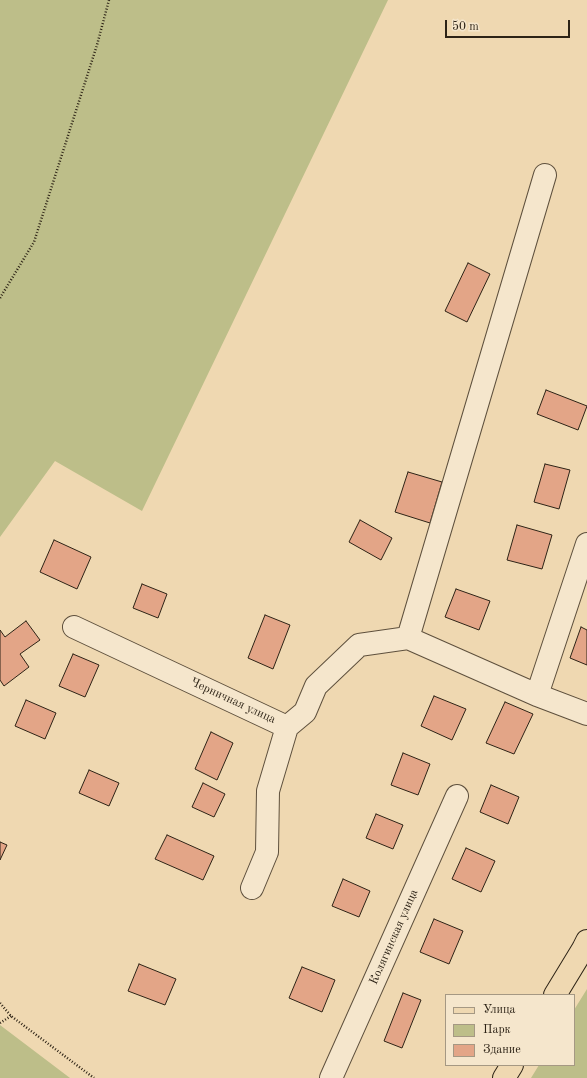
<!DOCTYPE html>
<meta charset="utf-8">
<style>
body{margin:0}
#map{position:relative;width:587px;height:1078px;overflow:hidden;background:#efd8b1;font-family:"Old Standard TT",serif}
canvas{display:block}
.legend{position:absolute;left:445px;top:994px;width:130px;height:72px;box-sizing:border-box;background:#f5e6cc;border:1px solid #a59883;margin:0;padding:5px 7px;list-style:none;font-size:12px;color:#2d2316}
.legend li{display:flex;align-items:center;gap:8px;height:20px}
.legend b{width:20px;border:1px solid #a59883}
.scale{position:absolute;left:445px;top:20px;width:125px;height:18px;box-sizing:border-box;border:2px solid #2d2316;border-top:0;padding-left:5px;font-size:12px;line-height:14px;white-space:nowrap;color:#2d2316;-webkit-text-stroke:3px #f5e6cc;paint-order:stroke}
</style>
<div id="map">
<canvas width="587" height="1078"></canvas>
<ul class="legend">
<li><b style="height:5px;background:#efd8b1"></b>Улица</li>
<li><b style="height:11px;background:#bdbe89"></b>Парк</li>
<li><b style="height:11px;background:#e3a587"></b>Здание</li>
</ul>
<div class="scale">50 m</div>
</div>
<script>
const c = document.querySelector('canvas').getContext('2d');
c.lineJoin = 'round';
function fillPath(path, color) { c.fillStyle = color; c.fill(path, 'evenodd'); }
const shape = rows => new Path2D(rows.map(r => 'M' + r).join(''));
function trace(path, color, width, dash) { c.strokeStyle = color; c.lineWidth = width; c.lineCap = dash ? 'butt' : 'round'; c.setLineDash(dash || []); c.stroke(path); }
function drawText(font, color, halo, rows, align = 'center') {
  c.font = font + ' "Old Standard TT",serif'; c.lineWidth = 4; c.setLineDash([]); c.textBaseline = 'middle'; c.strokeStyle = halo; c.fillStyle = color; for (const [text, x, y, turn = 0] of rows) {
    c.save(); c.translate(x, y); c.rotate((+turn || 0) * Math.PI / 180); c.textAlign = isNaN(turn) ? turn : align; if (halo) c.strokeText(text, 0, 0); c.fillText(text, 0, 0); c.restore();
  }
}
fillPath(shape([
 [0,0,388,0,142,511,55,461,0,537],
 [587,989,587,1078,531,1078,539,1065,574,1065,574,1010],
 [0,1025,70,1078,0,1078]
]), '#bdbe89');
const building = shape([
 [468,263,490,274,467,322,445,311,468,263],
 [546,390,587,406,578,430,537,414,546,390],
 [545,464,570,470,559,509,534,502,545,464],
 [408,472,442,482,430,523,395,512,408,472],
 [360,520,392,538,381,560,349,542,360,520],
 [517,525,552,535,542,569,507,560,517,525],
 [54,540,91,557,77,589,40,572,54,540],
 [142,584,167,594,158,618,133,608,142,584],
 [456,589,490,601,479,630,445,617,456,589],
 [265,615,290,625,273,669,248,658,265,615],
 [26,621,40,640,20,654,29,667,4,686,0,680,0,630,5,637,26,621],
 [581,627,587,630,587,665,570,658,581,627],
 [73,654,99,665,85,697,59,686,73,654],
 [434,696,466,709,452,740,421,726,434,696],
 [26,700,56,713,45,739,15,726,26,700],
 [505,702,533,714,514,754,486,743,505,702],
 [211,732,233,743,217,780,195,769,211,732],
 [403,753,430,764,418,795,391,785,403,753],
 [89,770,119,783,109,806,79,793,89,770],
 [203,783,225,794,214,817,192,807,203,783],
 [491,785,519,797,508,824,480,812,491,785],
 [376,814,403,825,393,849,366,838,376,814],
 [167,835,214,856,203,880,155,859,167,835],
 [0,842,7,845,0,860,0,842],
 [466,848,495,861,481,892,452,879,466,848],
 [343,879,370,891,359,917,332,906,343,879],
 [434,919,463,931,449,964,420,952,434,919],
 [139,964,176,979,165,1005,128,991,139,964],
 [302,967,335,980,322,1012,289,998,302,967],
 [403,993,421,1000,402,1048,384,1041,403,993]
]);
fillPath(building, '#e3a587');
trace(building, '#2d2316', 1);
const minor = shape([
 [74,627,287,727,305,712,316,686,359,645,408,638,537,695,587,714],
 [408,638,545,175],
 [537,695,587,544],
 [252,888,267,852,268,791,287,727],
 [331,1078,457,796]
]);
const major = shape([
 [555,995,583,949,587,941],
 [504,1078,512,1065]
]);
trace(minor, '#5e503d', 24);
trace(major, '#2d2316', 24);
trace(shape([
 [0,298,34,242,97,45,109,0],
 [0,1003,11,1016,94,1078],
 [0,1023,11,1016]
]), '#2d2316', 2.5, [1, 2]);
trace(minor, '#f5e6cc', 22);
trace(major, '#efd8b1', 22);
drawText('12px', '#2d2316', '#f5e6cc', [
 ["Черничная улица",233,701,25],
 ["Колягинская улица",394,937,-66]
]);
</script>
